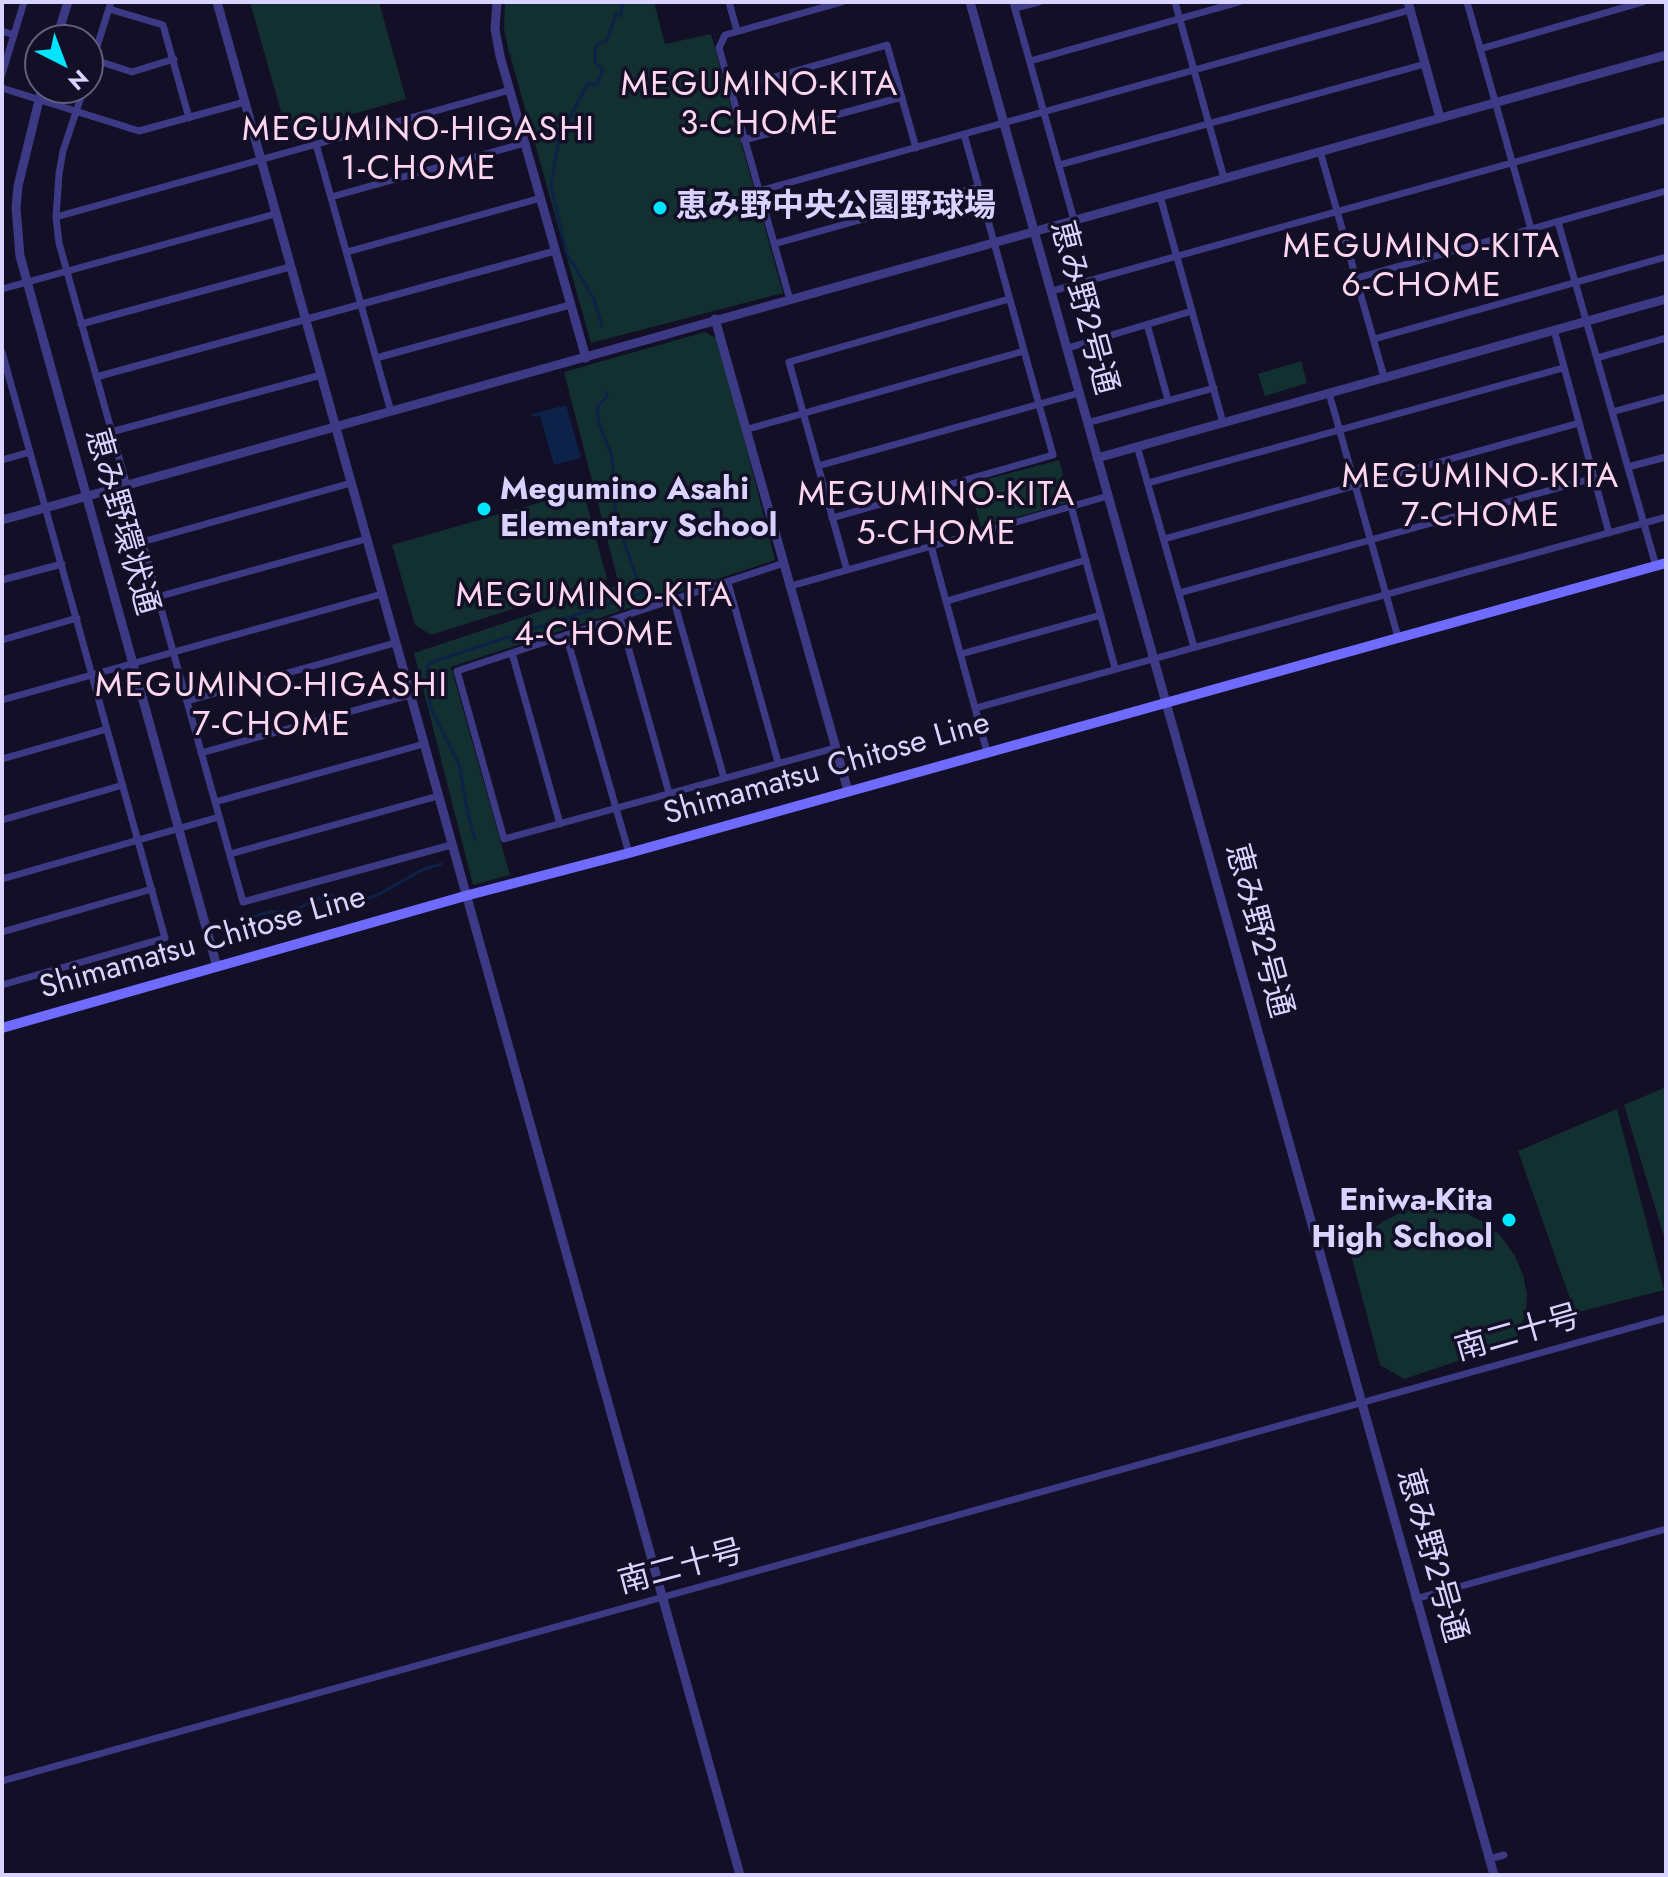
<!DOCTYPE html>
<meta charset="utf-8">
<style>
body{margin:0}
#map{position:relative;width:1668px;height:1877px;overflow:hidden;background:#130f26;font-family:Jost,sans-serif}
canvas{display:block}
.frame{position:absolute;inset:0;border:4px solid #d9d4ff;pointer-events:none}
.north{position:absolute;left:24px;top:24px;width:80px;height:80px;box-sizing:border-box;background:#130f26;border:2px solid #625e7d;border-radius:50%;rotate:138deg;font-size:22px;font-weight:700;line-height:32px;text-align:center;color:#d9d4ff}
.north::after{content:'';display:block;margin:auto;width:28px;height:36px;background:#00e5ff;clip-path:polygon(50% 0,100% 100%,50% 72%,0 100%)}
</style>
<div id="map">
<canvas width="1668" height="1877"></canvas>
<div class="frame"></div>
<div class="north">N</div>
</div>
<script>
const c = document.querySelector('canvas').getContext('2d');
c.lineJoin = 'round';
function fillPath(path, color) { c.fillStyle = color; c.fill(path, 'evenodd'); }
const shape = rows => new Path2D(rows.map(r => 'M' + r).join(''));
function trace(path, color, width, dash) { c.strokeStyle = color; c.lineWidth = width; c.lineCap = dash ? 'butt' : 'round'; c.setLineDash(dash || []); c.stroke(path); }
function drawText(font, color, halo, rows, align = 'center') {
  c.font = font + ' Jost,"Noto Sans JP",sans-serif'; c.lineWidth = 7; c.setLineDash([]); c.textBaseline = 'middle'; c.strokeStyle = halo; c.fillStyle = color; for (const [text, x, y, turn = 0] of rows) {
    c.save(); c.translate(x, y); c.rotate((+turn || 0) * Math.PI / 180); c.textAlign = isNaN(turn) ? turn : align; if (halo) c.strokeText(text, 0, 0); c.fillText(text, 0, 0); c.restore();
  }
}
fillPath(shape([
 [250,2,379,2,406,99,287,133],
 [505,2,654,2,665,44,711,34,783,293,591,343,508,48,504,29],
 [705,332,719,340,775,560,451,667,510,875,473,885,414,653,619,585,564,372],
 [1301,361,1307,383,1265,396,1258,374],
 [1059,460,1070,502,981,527,969,484],
 [583,490,607,579,431,635,415,625,392,545],
 [1666,1087,1666,1243,1624,1105],
 [1617,1109,1664,1290,1575,1313,1518,1151],
 [1422,1207,1440,1207,1462,1211,1483,1222,1500,1235,1515,1256,1523,1275,1527,1293,1526,1312,1515,1342,1404,1379,1380,1365,1351,1255,1365,1236,1382,1222,1402,1212]
]), '#12302f');
fillPath(shape([
 [566,405,581,458,554,465,540,416,533,417,532,414]
]), '#0c2248');
trace(shape([
 [602,326,594,299,567,254,551,185,559,139,588,83,597,85,603,69,595,63,595,53,597,45,607,40,616,14,620,16,623,5,615,2],
 [475,839,468,814,459,764,430,707,427,668,429,663,642,593,616,519,612,456,599,424,597,407,607,397,606,392],
 [255,916,269,912,291,912,317,899,332,896,364,899,376,896,422,870,441,864]
]), '#0c2248', 3);
trace(shape([
 [729,2,737,31],
 [1013,2,1074,220],
 [1175,2,1224,178],
 [1467,2,1531,229],
 [1015,8,1039,2],
 [109,9,163,25,189,118],
 [2,31,14,35],
 [1480,49,1643,2],
 [92,59,132,72,174,59],
 [1030,61,1239,2],
 [2,74,24,2],
 [88,75,111,2],
 [2,88,139,131,245,102],
 [84,88,63,151,59,174,56,217,59,243,243,902,451,845],
 [732,89,887,45,916,148],
 [744,140,902,97],
 [316,144,391,412],
 [1320,151,1384,377],
 [1059,165,1425,64],
 [759,191,1410,10],
 [1160,196,1223,423],
 [331,197,525,143],
 [56,217,510,90],
 [1558,222,1656,566],
 [774,244,978,187],
 [347,252,541,198],
 [1357,278,1666,191],
 [2,289,275,214],
 [1052,291,1666,120],
 [790,300,719,48,725,35,842,2],
 [81,324,290,267],
 [1147,324,1168,400],
 [1554,330,1609,533],
 [1374,339,1666,257],
 [1068,348,1192,311],
 [2,352,165,938,2,985],
 [376,358,570,305],
 [1597,358,1666,338],
 [96,377,555,251],
 [1329,393,1398,637],
 [1612,412,1666,397],
 [1087,423,1214,388],
 [748,429,1024,351],
 [111,432,321,375],
 [1137,446,1194,647],
 [2,460,30,452],
 [818,466,1079,393],
 [1628,467,1666,457],
 [1148,483,1563,368],
 [1071,506,1115,668],
 [832,518,1053,455,964,134],
 [1164,539,1579,423],
 [142,542,351,483],
 [931,546,987,752],
 [784,563,457,671,504,839,835,748],
 [847,570,789,362,1009,299],
 [2,580,62,564],
 [728,583,778,762],
 [791,586,1108,496],
 [1179,593,1594,478],
 [157,597,366,539],
 [674,601,724,778],
 [947,601,1086,560],
 [620,618,669,793],
 [566,635,629,853],
 [2,640,77,618],
 [512,653,560,824],
 [961,654,1101,615],
 [2,700,382,594],
 [187,701,395,643],
 [976,708,1666,517],
 [201,753,410,695],
 [2,759,107,729],
 [215,802,424,744],
 [2,820,123,785],
 [230,854,438,796],
 [2,879,219,817],
 [2,932,152,889],
 [1415,1599,1666,1529],
 [2,1781,1666,1318],
 [1489,1859,1504,1855]
]), '#3d3a85', 7);
trace(shape([
 [217,2,740,1875],
 [497,2,495,29,500,56,586,358],
 [970,2,1494,1875],
 [1408,2,1440,118],
 [56,40,68,2],
 [42,88,18,186,16,208,20,256,217,967],
 [715,319,848,791],
 [1097,458,1666,299],
 [2,520,1666,55]
]), '#3d3a85', 9);
trace(shape([
 [2,1028,465,896,629,853,1666,563]
]), '#6f6bff', 10);
for (const [x, y, r, color] of [
 [660,208,8,"#00e5ff"],
 [484,509,8,"#00e5ff"],
 [1509,1220,8,"#00e5ff"]
]) { const dot = new Path2D(); dot.arc(x, y, r, 0, 2 * Math.PI); c.fillStyle = color; c.fill(dot); trace(dot, '#130f26', 3); }
drawText('bold 32px', '#d9d4ff', '#130f26', [
 ["恵み野中央公園野球場",676,208],
 ["Megumino Asahi",500,491],
 ["Elementary School",500,528],
 ["Eniwa-Kita",1493,1202,"right"],
 ["High School",1493,1239,"right"]
], 'left');
drawText('32px', '#d9d4ff', '#130f26', [
 ["恵み野２号通",1082,308,75],
 ["恵み野環状通",120,522,74],
 ["Shimamatsu Chitose Line",827,770,-16],
 ["恵み野２号通",1257,931,75],
 ["Shimamatsu Chitose Line",203,944,-16],
 ["南二十号",1518,1335,-16],
 ["恵み野２号通",1430,1556,74],
 ["南二十号",681,1569,-15]
]);
c.letterSpacing = '2px';
drawText('34px', '#ffd6f0', '#130f26', [
 ["MEGUMINO-KITA",760,87],
 ["3-CHOME",760,126],
 ["MEGUMINO-HIGASHI",419,132],
 ["1-CHOME",419,171],
 ["MEGUMINO-KITA",1422,249],
 ["6-CHOME",1422,288],
 ["MEGUMINO-KITA",1481,479],
 ["7-CHOME",1481,518],
 ["MEGUMINO-KITA",937,497],
 ["5-CHOME",937,536],
 ["MEGUMINO-KITA",595,598],
 ["4-CHOME",595,637],
 ["MEGUMINO-HIGASHI",272,688],
 ["7-CHOME",272,727]
]);
c.letterSpacing = '0px';
</script>
